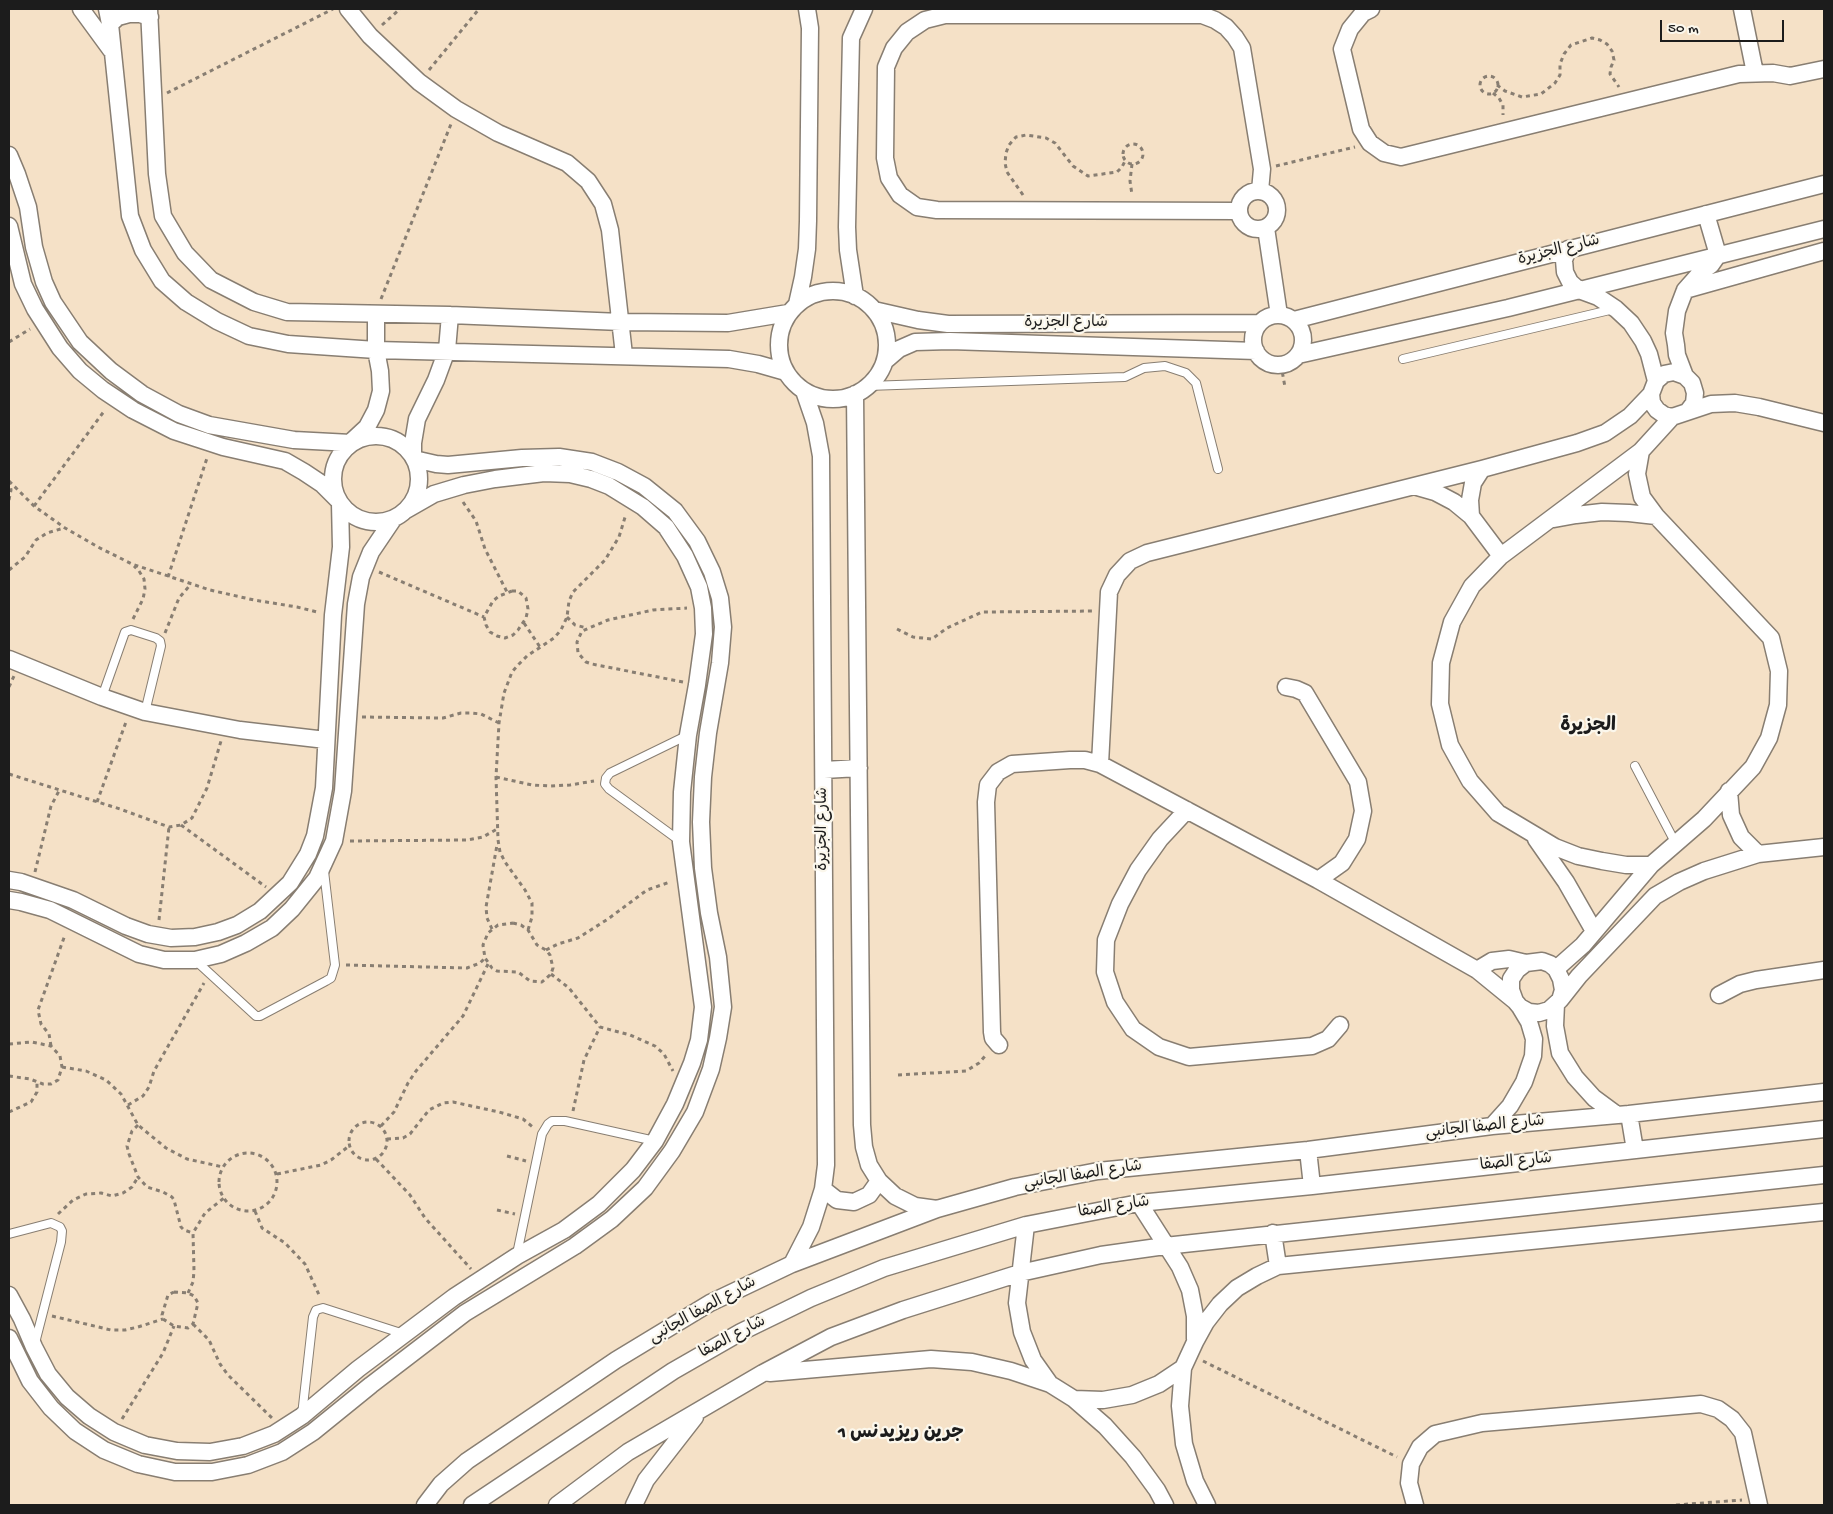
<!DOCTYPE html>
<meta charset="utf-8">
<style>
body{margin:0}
#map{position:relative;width:1833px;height:1514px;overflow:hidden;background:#f5e1c7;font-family:"Gochi Hand",sans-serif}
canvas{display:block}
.frame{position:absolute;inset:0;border:10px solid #1c1c1c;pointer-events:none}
.scale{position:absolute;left:1660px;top:20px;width:124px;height:22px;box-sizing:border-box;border:2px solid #1c1c1c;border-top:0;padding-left:6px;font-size:15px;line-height:18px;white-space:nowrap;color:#1c1c1c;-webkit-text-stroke:4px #fbf7ec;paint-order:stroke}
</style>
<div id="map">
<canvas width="1833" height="1514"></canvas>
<div class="frame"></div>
<div class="scale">50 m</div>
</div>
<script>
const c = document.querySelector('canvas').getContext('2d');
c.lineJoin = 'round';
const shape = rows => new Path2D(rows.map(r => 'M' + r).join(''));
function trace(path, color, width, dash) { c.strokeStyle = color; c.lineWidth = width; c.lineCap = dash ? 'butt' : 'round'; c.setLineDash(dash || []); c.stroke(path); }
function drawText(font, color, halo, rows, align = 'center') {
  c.font = font + ' "Gochi Hand","Playpen Sans Arabic",sans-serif'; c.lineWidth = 4.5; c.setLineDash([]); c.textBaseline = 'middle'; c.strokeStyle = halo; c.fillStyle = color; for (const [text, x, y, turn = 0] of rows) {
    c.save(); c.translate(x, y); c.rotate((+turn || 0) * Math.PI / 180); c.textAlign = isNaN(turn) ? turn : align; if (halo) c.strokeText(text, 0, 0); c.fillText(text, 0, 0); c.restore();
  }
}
const service = shape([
 [1403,359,1614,309],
 [868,386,1125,377,1144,368,1165,366,1186,373,1196,383,1218,469],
 [102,697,125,632,131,630,156,638,160,641,161,646,145,712],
 [1635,766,1676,844],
 [680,841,609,789,605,784,606,778,610,773,688,735],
 [195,960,256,1016,260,1016,326,981,331,978,335,965,324,871],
 [9,1234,51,1223,60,1227,62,1231,61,1242,35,1343],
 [517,1254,542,1134,548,1124,552,1121,565,1121,655,1141],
 [302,1415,313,1317,316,1310,323,1308,404,1334]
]);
const minor = shape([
 [81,9,111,50],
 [107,9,110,24,130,216,143,250,162,281,186,302,217,321,249,336,288,344,376,350,729,359,758,364,786,372],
 [149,9,157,174,163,216,185,253,211,280,254,302,287,312,450,315,621,322,728,323,788,313],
 [348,9,370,36,419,82,456,109,498,133,567,163,588,181,603,204,610,230,624,355],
 [1371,9,1363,13,1350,29,1342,49,1361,129,1370,143,1384,153,1401,157,1739,74,1773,73,1790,76,1824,69],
 [1742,9,1755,73],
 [110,24,118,17,129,14,140,14,150,17],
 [9,155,17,174,28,207,34,247,44,282,53,302,80,342,111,371,142,394,179,414,209,425,294,440,351,443],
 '1239 210a19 19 0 1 1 38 0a19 19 0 1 1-38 0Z',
 [1239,211,937,210,917,207,900,195,889,178,885,158,886,67,894,48,907,32,925,20,945,15,1202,15,1215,20,1226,27,1235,37,1242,48,1262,169,1260,191],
 [9,226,23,284,35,309,60,348,80,371,103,390,133,410,174,431,223,447,285,461,304,472,322,484,337,499],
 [1266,228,1279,315],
 [1568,249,1564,260,1565,272,1570,282,1579,290,1598,297,1616,309,1631,323,1643,341,1649,354,1656,381],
 [1685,290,1824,251],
 '779 345a54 54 0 1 1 108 0a54 54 0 1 1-108 0Z',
 [855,296,848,250,847,227,851,38,864,9],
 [797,304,803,277,807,249,808,221,810,28,807,9],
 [874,310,918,320,948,324,1259,323],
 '1253 340a25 25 0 1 1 50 0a25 25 0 1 1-50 0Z',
 [1294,320,1824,184],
 [1298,355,1508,308,1824,229],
 [885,361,899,349,915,342,950,341,1256,351],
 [1685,376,1677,355,1676,345,1674,333,1677,311,1685,290,1701,272,1711,265,1718,255,1706,214],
 [855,394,862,1125,864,1147,869,1165,879,1181,895,1196,915,1206,937,1209],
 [1688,411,1694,403,1695,393,1692,383,1685,376,1674,372,1664,374,1656,381,1651,394,1652,403,1657,410,1664,415,1672,417,1711,404,1735,403,1759,407,1824,423],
 '333 479a43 43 0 1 1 86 0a43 43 0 1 1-86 0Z',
 [353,440,367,427,376,410,381,391,380,371,376,350,376,314],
 [413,457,413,443,417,419,436,380,447,350,450,315],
 [1414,486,1435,492,1454,502,1471,516,1501,556],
 [1471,516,1470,500,1473,483,1482,469],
 [1554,519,1576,515,1602,512,1629,513,1656,516],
 [9,659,102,697,145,712,240,730,326,740],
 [1286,687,1296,689,1305,693,1358,782,1363,811,1357,839,1342,863,1318,880],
 [1100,764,1109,592,1117,575,1130,561,1147,553,1482,469,1577,443,1605,433,1630,416,1651,394],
 [824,770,859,768],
 [1729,791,1731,815,1741,837,1758,854],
 [1187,810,1160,839,1138,870,1120,904,1106,940,1105,972,1115,1002,1133,1029,1159,1047,1189,1057,1312,1046,1328,1039,1340,1025],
 [1536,839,1566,882,1594,931],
 [1651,865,1626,865,1602,861,1578,856,1555,847,1498,813,1470,781,1450,745,1440,704,1441,663,1452,622,1472,586,1501,556,1641,451,1672,417],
 [9,880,21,882,73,900,126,926,148,934,171,938,195,937,218,932,237,925,260,911,290,883,308,854,315,836,324,788,333,615,341,547,340,503],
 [9,900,21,902,50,910,139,954,164,960,195,960,221,954,246,943,272,928,292,909,317,878,334,841,343,791,356,604,361,577,371,552,394,518],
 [1556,969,1583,945,1651,865,1704,819,1753,767,1769,738,1778,705,1779,671,1771,638,1656,516,1642,497,1637,474,1641,451],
 [1477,970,1492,961,1509,959,1526,963,1542,961,1550,964,1556,969,1561,979,1563,990,1560,1000,1549,1010,1539,1013,1529,1012,1520,1007,1515,1001,1511,990,1511,979,1517,970,1526,963],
 [1719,995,1740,984,1756,980,1824,970],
 [1560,1000,1579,976,1655,896,1679,882,1704,871,1758,854,1824,847],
 [1556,1004,1555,1026,1560,1053,1575,1077,1594,1098,1617,1115],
 [999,1045,993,1038,992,1032,986,802,988,785,998,772,1012,764,1070,760,1085,760,1100,764,1318,880,1477,970,1515,1001],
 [1629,1114,1635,1150],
 [1492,1126,1510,1106,1524,1082,1533,1056,1534,1039,1529,1022,1520,1007],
 [1308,1150,1312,1186],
 [823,1189,837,1200,854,1202,869,1195,879,1181],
 [1139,1203,1180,1267,1190,1290,1195,1316,1195,1339],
 [1026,1225,1017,1303,1022,1332,1033,1360,1050,1384],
 [1273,1233,1278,1266],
 [792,1264,811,1227,823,1189,826,1165,821,456,815,423,804,391],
 [9,1295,22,1319,34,1347,48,1374,67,1397,89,1416,114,1432,145,1445,177,1451,210,1452,243,1446,274,1434,302,1416,358,1369,454,1297,517,1256,564,1230,599,1204,633,1170,655,1141,675,1104,692,1063,699,1040,703,1007,681,842,682,792,688,735,697,685,704,634,703,608,699,587,685,556,666,527,643,507,609,486,591,479,570,474,544,473,495,479,464,485,434,494,406,510],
 [9,1338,30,1381,51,1408,75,1431,104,1450,138,1464,175,1472,212,1472,248,1465,282,1452,313,1432,371,1385,465,1313,575,1246,612,1219,645,1188,672,1151,695,1112,711,1069,718,1038,723,1007,718,957,709,913,703,868,701,822,703,777,708,733,720,663,723,627,720,598,712,572,697,541,675,511,644,486,618,472,592,462,559,457,522,458,448,465,436,464,414,459],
 [770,1373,931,1359,972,1362,1011,1371,1050,1384,1074,1399,1105,1426,1133,1457,1157,1490,1165,1505],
 [1074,1399,1103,1400,1132,1395,1159,1384,1183,1368],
 [425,1505,441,1484,467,1461,616,1360,710,1303,792,1264,937,1209,1015,1187,1098,1171,1308,1150,1492,1126,1629,1114,1824,1092],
 [472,1505,673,1371,741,1332,811,1298,884,1268,1026,1225,1139,1203,1312,1186,1824,1129],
 [557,1505,628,1452,763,1373,831,1337,903,1310,1020,1273,1101,1255,1165,1246,1824,1175],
 [634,1505,646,1480,695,1417],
 [1207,1505,1195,1481,1184,1444,1180,1406,1183,1368,1195,1342,1206,1322,1220,1304,1237,1288,1257,1276,1278,1266,1824,1212],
 [1415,1505,1409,1483,1411,1464,1420,1447,1435,1434,1482,1423,1701,1404,1718,1409,1732,1419,1743,1433,1759,1505]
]);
trace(service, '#887e72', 10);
trace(minor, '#887e72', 19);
trace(shape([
 [382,25,400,9],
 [429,70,479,9],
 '1480 85a9 9 0 1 1 18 0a9 9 0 1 1-18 0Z',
 [1497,85,1505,91,1522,97,1541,94,1555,83,1560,75,1560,64,1564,54,1571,45,1592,38,1600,40,1607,44,1612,51,1614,60,1611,67,1610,74,1619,87],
 [167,93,333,9],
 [1493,93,1499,98,1503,105,1503,115],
 '1123 154a10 10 0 1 1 20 0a10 10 0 1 1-20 0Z',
 [1132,164,1130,181,1132,195],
 [1276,166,1355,147],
 [1023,195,1007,172,1005,163,1006,153,1009,145,1016,137,1026,135,1046,138,1055,143,1073,166,1088,176,1117,172,1122,167,1125,161],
 [381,299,451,124],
 [9,342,30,329],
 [1281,365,1285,387],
 [9,481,34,506,65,528,98,547,132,564,210,590,254,600,297,607,317,612],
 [9,500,11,490,10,483],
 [463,502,476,521,485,549,507,592],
 [34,506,105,410],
 [9,570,25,557,36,540,47,533,64,528],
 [379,572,484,617],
 [168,577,207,458],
 [512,591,518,591,526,598,528,609,526,618,518,630,513,635,505,638,497,636,490,632,486,625,484,617,493,601,499,596,512,591],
 [567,617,575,625,587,628],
 [133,619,143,599,145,589,144,579,139,571,134,566],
 [524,623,540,647],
 [897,629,913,637,932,639,947,628,982,612,1094,611],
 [165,633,179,598,191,584],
 [683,682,592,664,586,662,578,653,577,642,582,631,608,620,653,610,687,608],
 [9,687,14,676],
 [362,717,443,718,461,713,471,713,481,714,499,723],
 [9,774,120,809,169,827,181,825,192,818,207,788,221,741],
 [496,777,532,785,551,786,570,785,594,781],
 [97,802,126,722],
 [181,825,266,887],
 [350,841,467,840,483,837,497,829],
 [35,872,51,806,60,789],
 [159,920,169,827],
 [513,923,521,925,528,930,537,945,546,950,550,955,553,968,551,974,542,982,530,981,518,972,497,971,492,968,485,958,483,945,488,933,498,925,513,923],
 [492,929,487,918,486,907,497,845],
 [528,930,532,917,532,903,525,890,505,862,500,852,498,840,496,777,499,723,504,693,512,672,519,664,527,656,554,638,561,630,567,617,569,601,573,592,605,560,619,537,626,514],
 [546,950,558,944,578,938,608,919,647,890,670,882],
 [346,965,467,968,480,963,485,958],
 [551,974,569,988,600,1027,630,1035,655,1046,664,1054,673,1071],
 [9,1044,32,1042,51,1046,60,1056,62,1067,58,1080,51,1084,43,1084,30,1079,9,1076],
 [51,1046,49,1034,41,1024,38,1010,65,935],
 [62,1067,86,1071,106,1080,121,1094,138,1125,166,1148,187,1159,223,1167],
 [898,1075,966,1071,979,1063,986,1055],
 [128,1105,143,1096,149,1087,154,1071,204,983],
 [573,1111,584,1060,600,1027],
 [9,1112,31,1102,37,1092,37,1082],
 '349 1141a19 19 0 1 1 38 0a19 19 0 1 1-38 0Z',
 [138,1125,132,1131,127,1146,129,1154,138,1177,147,1187,163,1192,172,1197,174,1200,181,1227,184,1230,193,1233],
 [381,1126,394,1112,408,1083,416,1071,463,1016,488,964],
 [387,1139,403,1138,410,1134,429,1110,443,1103,453,1102,499,1112,523,1119,534,1128],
 '219 1182a29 29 0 1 1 58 0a29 29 0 1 1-58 0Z',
 [507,1156,526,1161],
 [376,1159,410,1195,425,1218,471,1269],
 [277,1174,321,1165,331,1160,349,1146],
 [497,1210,515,1214],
 [255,1211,262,1228,285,1243,305,1264,320,1297],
 [58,1214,73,1200,86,1194,101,1193,112,1196,123,1193,132,1187,138,1177],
 [174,1292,188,1293,194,1296,198,1303,193,1324,188,1328,174,1326,163,1319,162,1315,168,1295,174,1292],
 [188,1293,193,1282,194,1271,193,1233,205,1213,224,1198],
 [52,1316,111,1330,125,1330,138,1327,163,1319],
 [193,1324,209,1340,220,1364,228,1375,272,1418],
 [1203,1361,1397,1457],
 [122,1419,163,1353,174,1326],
 [1676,1505,1742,1500]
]), '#887e72', 3, [4, 4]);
trace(service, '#fff', 8);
trace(minor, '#fff', 16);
drawText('16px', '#1c1c1c', '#fbf7ec', [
 ["شارع الجزيرة",1559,251,-14],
 ["شارع الجزيرة",1066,324],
 ["شارع الجزيرة",824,829,-90],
 ["شارع الصفا الجانبى",1485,1128,-6],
 ["شارع الصفا",1516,1163,-6],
 ["شارع الصفا الجانبى",1083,1176,-9],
 ["شارع الصفا",1114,1208,-9],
 ["شارع الصفا الجانبى",703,1311,-29],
 ["شارع الصفا",733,1338,-28]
]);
drawText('bold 19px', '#1c1c1c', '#fbf7ec', [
 ["الجزيرة",1588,727],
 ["جرين ريزيدنس 1",901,1434]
]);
</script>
